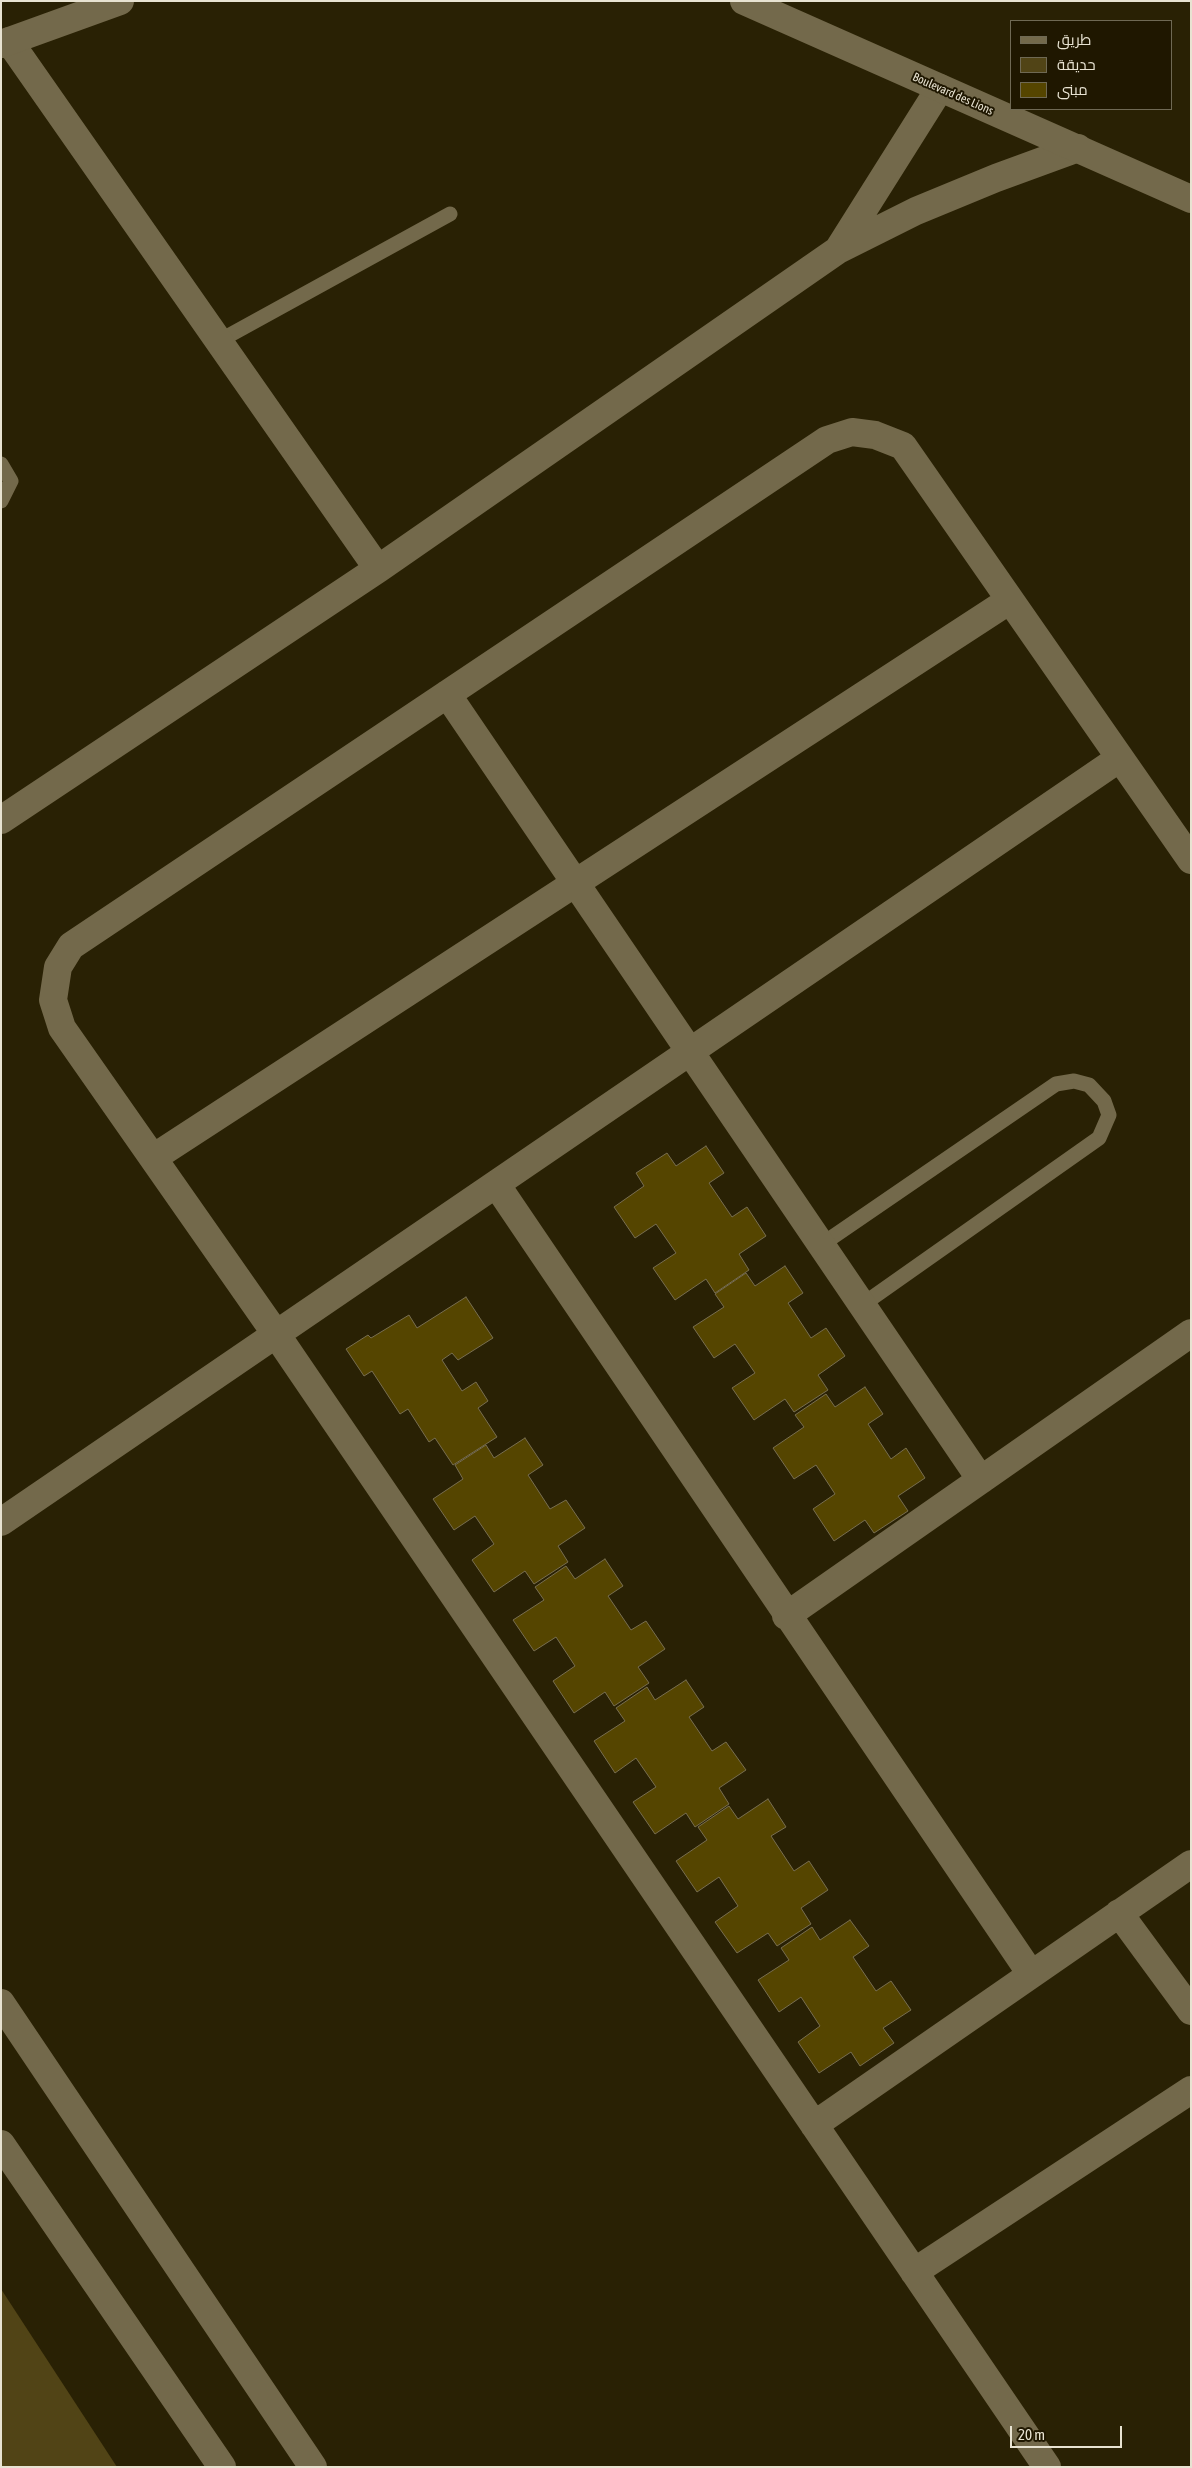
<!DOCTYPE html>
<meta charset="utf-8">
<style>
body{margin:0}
#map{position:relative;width:1192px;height:2468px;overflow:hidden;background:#292104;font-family:"Asap Condensed",Cairo,sans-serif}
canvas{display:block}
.frame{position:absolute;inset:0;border:2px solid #e8e3d2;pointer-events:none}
.legend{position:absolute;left:1010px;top:20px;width:162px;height:90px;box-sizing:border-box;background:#1f1700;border:1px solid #6f6954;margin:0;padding:6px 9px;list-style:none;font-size:15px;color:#e8e3d2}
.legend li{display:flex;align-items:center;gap:10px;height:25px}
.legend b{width:25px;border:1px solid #6f6954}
.scale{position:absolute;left:1010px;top:2426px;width:112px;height:22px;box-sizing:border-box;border:2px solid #e8e3d2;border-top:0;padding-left:6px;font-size:15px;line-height:18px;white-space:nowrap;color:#e8e3d2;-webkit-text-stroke:4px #1f1700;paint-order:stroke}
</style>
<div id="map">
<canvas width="1192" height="2468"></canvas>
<div class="frame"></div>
<ul class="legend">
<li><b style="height:6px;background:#73694b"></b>طريق</li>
<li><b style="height:14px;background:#514416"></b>حديقة</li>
<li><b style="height:14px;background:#554500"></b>مبنى</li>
</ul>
<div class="scale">20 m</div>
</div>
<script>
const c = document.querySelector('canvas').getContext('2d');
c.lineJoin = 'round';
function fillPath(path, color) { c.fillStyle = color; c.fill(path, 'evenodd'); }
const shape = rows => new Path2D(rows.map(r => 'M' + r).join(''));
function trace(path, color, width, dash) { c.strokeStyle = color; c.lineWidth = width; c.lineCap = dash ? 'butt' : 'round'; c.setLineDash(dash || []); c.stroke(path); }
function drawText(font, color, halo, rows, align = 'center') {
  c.font = font + ' "Asap Condensed",sans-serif'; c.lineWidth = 4; c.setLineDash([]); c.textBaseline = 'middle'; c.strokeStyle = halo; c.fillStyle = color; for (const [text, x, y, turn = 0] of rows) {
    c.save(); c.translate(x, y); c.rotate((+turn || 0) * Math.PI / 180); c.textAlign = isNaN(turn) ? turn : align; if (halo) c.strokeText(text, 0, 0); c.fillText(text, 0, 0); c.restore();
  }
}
fillPath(shape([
 [1,2289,117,2467,1,2467]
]), '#514416');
const building = shape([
 [706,1146,724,1173,709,1183,732,1217,747,1207,766,1236,739,1254,749,1270,715,1293,706,1279,675,1300,653,1268,676,1253,656,1224,635,1238,614,1207,644,1186,636,1173,667,1153,676,1166,706,1146],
 [785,1266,803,1293,788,1303,811,1338,826,1328,845,1356,818,1375,828,1390,794,1412,785,1399,754,1420,732,1388,755,1373,735,1344,714,1358,693,1327,724,1307,715,1294,746,1273,755,1286,785,1266],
 [466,1297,493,1338,458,1360,452,1353,442,1360,462,1391,476,1382,488,1401,478,1408,497,1437,453,1465,435,1438,429,1442,408,1409,400,1414,372,1371,364,1376,346,1349,368,1335,371,1338,409,1315,417,1328,466,1297],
 [865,1387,883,1414,868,1424,891,1459,906,1448,925,1478,898,1496,908,1511,874,1533,865,1520,834,1541,813,1509,835,1494,816,1465,794,1479,773,1448,804,1427,795,1415,826,1394,835,1407,865,1387],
 [525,1438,543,1465,528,1475,550,1509,566,1500,585,1528,558,1546,568,1562,534,1584,525,1571,494,1592,472,1560,494,1544,475,1516,454,1530,433,1499,463,1479,455,1465,486,1445,494,1458,525,1438],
 [605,1559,623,1586,608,1596,631,1630,646,1621,665,1649,638,1667,649,1683,614,1706,605,1692,574,1713,553,1681,575,1666,556,1637,534,1651,513,1620,544,1600,535,1587,566,1566,575,1579,605,1559],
 [686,1680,704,1707,689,1717,712,1751,726,1742,746,1770,719,1788,729,1804,695,1827,686,1813,655,1834,633,1802,656,1787,636,1758,615,1773,594,1741,625,1721,616,1708,647,1687,655,1700,686,1680],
 [768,1799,786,1827,771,1836,794,1871,809,1861,828,1890,801,1908,811,1924,777,1946,768,1933,737,1953,715,1922,738,1906,719,1877,697,1892,676,1861,707,1840,698,1827,729,1806,738,1819,768,1799],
 [850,1920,869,1946,853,1957,876,1991,891,1981,911,2010,883,2028,894,2043,860,2066,851,2052,819,2073,798,2042,820,2026,801,1997,779,2012,758,1980,789,1960,781,1948,812,1927,820,1940,850,1920]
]);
fillPath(building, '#554500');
trace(building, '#786e50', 1);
trace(shape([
 [219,341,450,214],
 [1,464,11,481,1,501],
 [821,1245,1056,1084,1074,1081,1089,1085,1104,1101,1109,1115,1099,1138,862,1305]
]), '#73694b', 15);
trace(shape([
 [9,41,378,569],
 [838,250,940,88],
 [447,694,981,1480],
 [1,820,378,569,838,250,916,211,996,178,1078,148],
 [153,1158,1010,600],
 [496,1184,1031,1974],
 [1,1522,1120,758],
 [786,1616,1191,1333],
 [1119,1913,1191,2011],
 [814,2125,1191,1864],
 [914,2272,1191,2090],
 [1047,2467,276,1334,62,1028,53,1000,58,967,71,946,827,440,852,432,875,435,903,446,1191,860]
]), '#73694b', 28);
trace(shape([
 [744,1,1191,199],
 [1,44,120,1],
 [1,2003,313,2467],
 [1,2144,222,2467]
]), '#73694b', 28);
drawText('12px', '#e8e3d2', '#1f1700', [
 ["Boulevard des Lions",953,94,24]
]);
</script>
